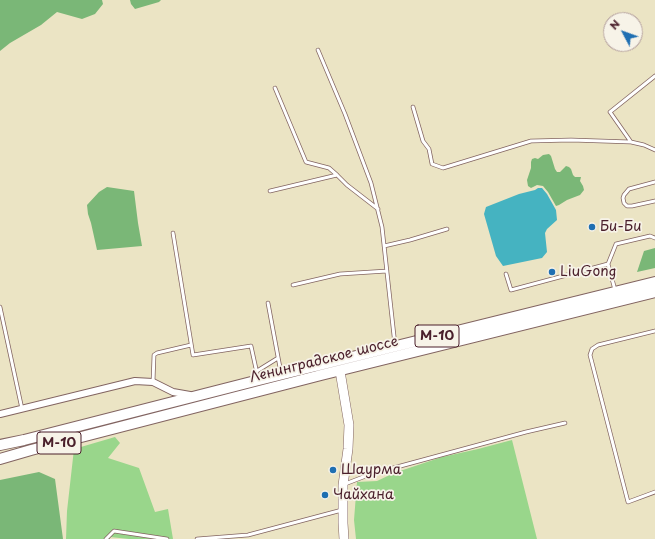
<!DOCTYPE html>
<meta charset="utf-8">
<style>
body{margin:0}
#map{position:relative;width:655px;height:539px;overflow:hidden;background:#ebe4c4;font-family:"Playpen Sans",sans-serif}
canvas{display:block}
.north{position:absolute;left:603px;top:12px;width:40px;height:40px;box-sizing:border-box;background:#f7f3e8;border:1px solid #b29e9c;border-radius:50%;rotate:311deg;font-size:11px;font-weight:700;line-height:16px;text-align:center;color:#4a1f2b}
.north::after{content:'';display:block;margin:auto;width:14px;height:18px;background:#1f6fb2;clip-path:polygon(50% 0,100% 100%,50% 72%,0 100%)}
</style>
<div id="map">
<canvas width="655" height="539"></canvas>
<div class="north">N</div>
</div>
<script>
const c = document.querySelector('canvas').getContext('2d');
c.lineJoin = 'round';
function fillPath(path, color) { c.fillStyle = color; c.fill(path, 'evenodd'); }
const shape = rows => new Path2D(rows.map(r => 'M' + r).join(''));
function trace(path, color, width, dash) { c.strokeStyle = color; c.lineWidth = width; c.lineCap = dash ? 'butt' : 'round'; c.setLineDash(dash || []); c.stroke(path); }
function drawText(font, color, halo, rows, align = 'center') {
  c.font = font + ' "Playpen Sans",sans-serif'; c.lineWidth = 3.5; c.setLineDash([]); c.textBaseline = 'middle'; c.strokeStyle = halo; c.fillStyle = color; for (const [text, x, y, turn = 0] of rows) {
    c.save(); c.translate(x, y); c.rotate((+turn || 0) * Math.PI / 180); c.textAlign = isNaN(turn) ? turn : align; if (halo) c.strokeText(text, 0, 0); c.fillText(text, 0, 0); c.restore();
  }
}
fillPath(shape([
 [115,437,120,443,108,458,139,468,155,512,168,509,173,539,129,539,110,537,110,539,66,539,67,511,74,449],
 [512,440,537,539,356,539,354,520,357,482,377,481,394,473,442,457,478,449]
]), '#99d68b');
fillPath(shape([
 [0,0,102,0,103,4,95,14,82,19,57,12,41,25,10,43,0,51],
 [130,0,161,0,159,2,135,9,131,4],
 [549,154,551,156,555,169,557,172,560,172,566,166,569,167,571,169,573,175,575,177,581,177,580,181,583,186,584,190,580,195,567,200,559,205,556,206,548,192,543,186,537,185,531,188,528,186,527,180,531,168,531,162,532,159,535,158,538,159,543,155],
 [107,187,134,191,138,223,142,246,97,250,91,223,88,214,87,205,99,192],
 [655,248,655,268,637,272,644,251],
 [39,472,55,479,63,539,0,539,0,480]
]), '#7ab777');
fillPath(shape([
 [538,188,542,188,547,194,556,210,557,220,547,229,545,233,547,252,542,258,503,266,496,256,484,214,486,207,519,194,535,190]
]), '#45b3c1');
const service = shape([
 [318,50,345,114,371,183,382,227,395,345],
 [275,88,306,162,329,168,337,175],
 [413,107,423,141,429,149,432,164,443,168,531,141,571,140,631,142,644,145,655,150],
 [631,142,610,112,655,76],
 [655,182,629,189,624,195,623,198,624,203,627,206,632,206,655,201],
 [270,191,337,175,347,185,378,209],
 [173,233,193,355,251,346,258,378],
 [384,246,410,240,447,229],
 [506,274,511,290,608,264],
 [293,285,340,274,387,271],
 [615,290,608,264,616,244,650,236,655,238],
 [268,303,281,373],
 [0,307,22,409],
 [655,331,598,345,592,349,590,355,628,502,655,492],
 [257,371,278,358],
 [153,382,154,355,157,353,191,345],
 [345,484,371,474,526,432,565,423],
 [106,539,114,531,167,539],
 [197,539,248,535,342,510]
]);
const minor = shape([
 [0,414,135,381,153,382,173,392,190,395]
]);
const secondary = shape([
 [340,371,349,425,348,449,343,485,343,523,344,539]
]);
const trunk = shape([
 [0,445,24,440,259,380,655,282],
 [0,459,31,450,321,375,655,292]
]);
trace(service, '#826461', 4.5);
trace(minor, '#826461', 8);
trace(secondary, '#826461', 10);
trace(trunk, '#826461', 12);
trace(service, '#fff', 3);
trace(minor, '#fff', 6);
trace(secondary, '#fff', 9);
trace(trunk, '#fff', 10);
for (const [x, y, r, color] of [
 [592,227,4,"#1f6fb2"],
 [552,272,4,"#1f6fb2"],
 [333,470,4,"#1f6fb2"],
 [325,495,4,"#1f6fb2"]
]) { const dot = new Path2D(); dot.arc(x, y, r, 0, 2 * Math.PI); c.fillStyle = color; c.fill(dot); trace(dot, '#f7f3e8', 1.5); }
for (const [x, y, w] of [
 [437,336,44],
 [59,443,44]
]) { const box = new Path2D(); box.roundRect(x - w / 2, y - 11, w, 22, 3); c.fillStyle = '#f7f3e8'; c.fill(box); trace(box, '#4a1f2b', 1); }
drawText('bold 13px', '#4a1f2b', null, [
 ["М-10",437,336],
 ["М-10",59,443]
]);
drawText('14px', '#4a1f2b', '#f7f3e8', [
 ["Би-Би",600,227],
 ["LiuGong",560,272],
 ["Шаурма",341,470],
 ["Чайхана",333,495]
], 'left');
drawText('14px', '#4a1f2b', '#f7f3e8', [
 ["Ленинградское шоссе",324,360,-14]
]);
</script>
